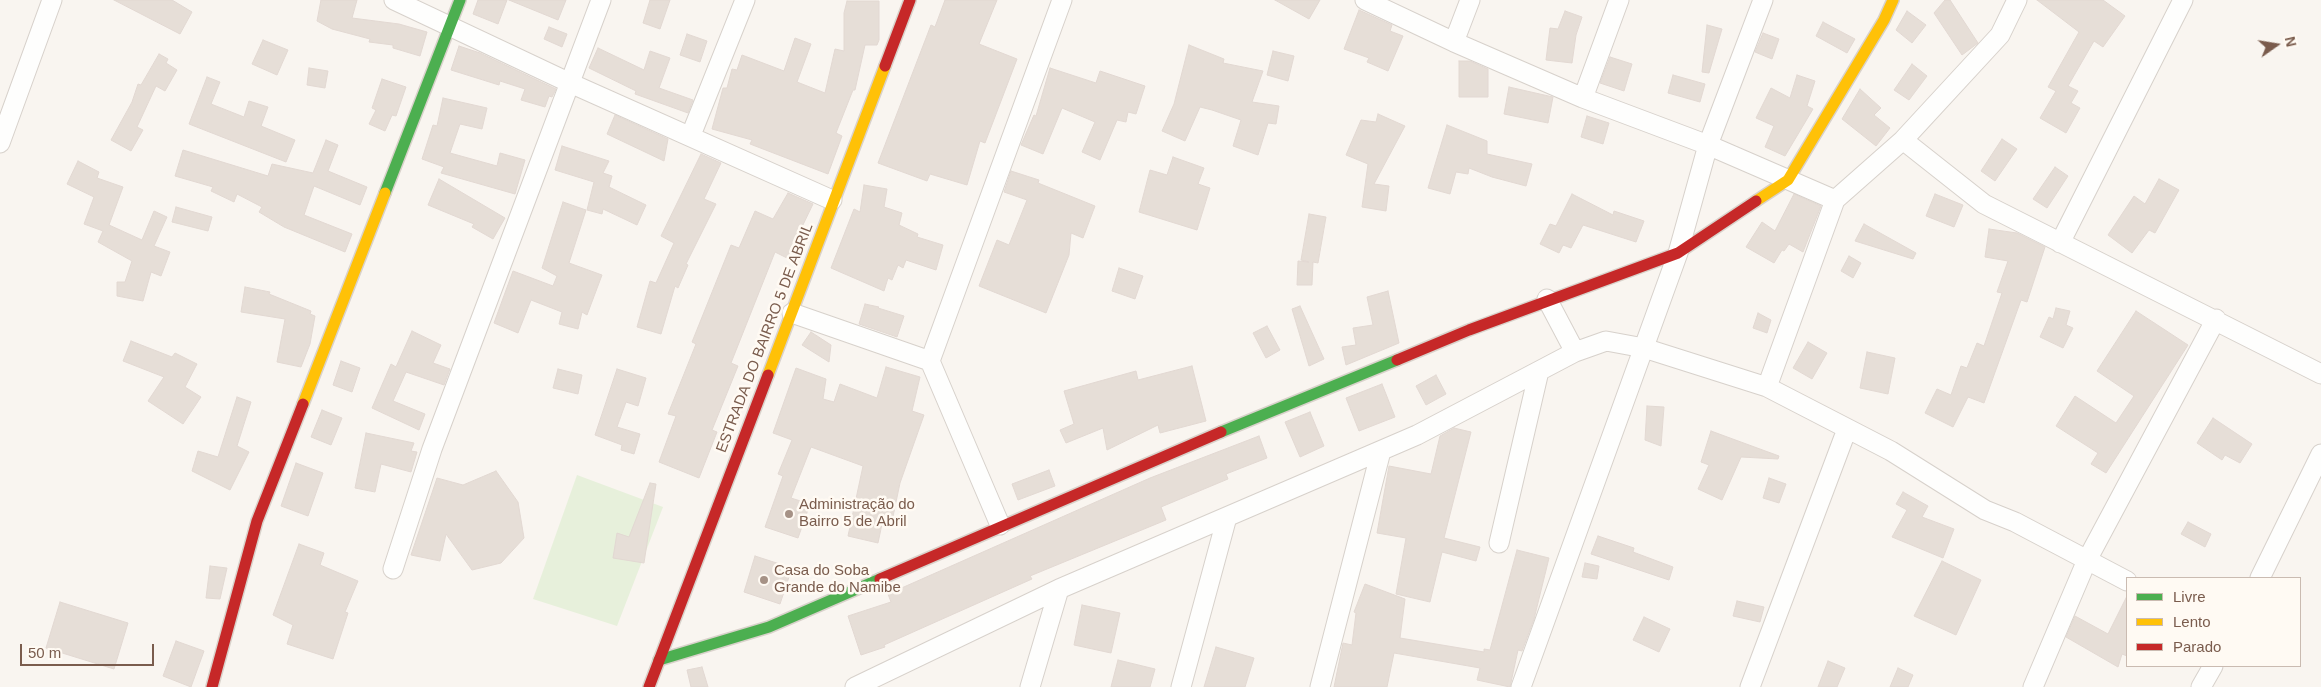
<!DOCTYPE html>
<meta charset="utf-8">
<style>
body{margin:0}
#map{position:relative;width:2321px;height:687px;overflow:hidden;background:#f9f5f0;font-family:Helvetica,sans-serif}
canvas{display:block}
.legend{position:absolute;left:2126px;top:577px;width:175px;height:90px;box-sizing:border-box;background:#fffaf3;border:1px solid #cabbb1;margin:0;padding:6px 9px;list-style:none;font-size:15px;color:#7a5c4d}
.legend li{display:flex;align-items:center;gap:10px;height:25px}
.legend b{width:25px;border:1px solid #cabbb1}
.north{position:absolute;left:2251px;top:20px;width:50px;height:50px;-webkit-text-stroke:4px #fffaf3;paint-order:stroke;rotate:77deg;font-size:14px;font-weight:700;line-height:20px;text-align:center;color:#7a5c4d}
.north::after{content:'';display:block;margin:auto;width:18px;height:22px;background:#7a5c4d;clip-path:polygon(50% 0,100% 100%,50% 72%,0 100%)}
.scale{position:absolute;left:20px;top:644px;width:134px;height:22px;box-sizing:border-box;border:2px solid #7a5c4d;border-top:0;padding-left:6px;font-size:15px;line-height:18px;white-space:nowrap;color:#7a5c4d;-webkit-text-stroke:4px #fffaf3;paint-order:stroke}
</style>
<div id="map">
<canvas width="2321" height="687"></canvas>
<ul class="legend">
<li><b style="height:6px;background:#4caf50"></b>Livre</li>
<li><b style="height:6px;background:#ffc107"></b>Lento</li>
<li><b style="height:6px;background:#c62828"></b>Parado</li>
</ul>
<div class="north">N</div>
<div class="scale">50 m</div>
</div>
<script>
const c = document.querySelector('canvas').getContext('2d');
c.lineJoin = 'round';
function fillPath(path, color) { c.fillStyle = color; c.fill(path, 'evenodd'); }
const shape = rows => new Path2D(rows.map(r => 'M' + r).join(''));
function trace(path, color, width, dash) { c.strokeStyle = color; c.lineWidth = width; c.lineCap = dash ? 'butt' : 'round'; c.setLineDash(dash || []); c.stroke(path); }
function drawText(font, color, halo, rows, align = 'center') {
  c.font = font + ' Helvetica,sans-serif'; c.lineWidth = 5; c.setLineDash([]); c.textBaseline = 'middle'; c.strokeStyle = halo; c.fillStyle = color; for (const [text, x, y, turn = 0] of rows) {
    c.save(); c.translate(x, y); c.rotate((+turn || 0) * Math.PI / 180); c.textAlign = isNaN(turn) ? turn : align; if (halo) c.strokeText(text, 0, 0); c.fillText(text, 0, 0); c.restore();
  }
}
fillPath(shape([
 [577,475,663,507,617,626,533,599]
]), '#e7f0db');
const building = shape([
 [114,0,172,0,192,12,180,34,114,0],
 [321,0,357,0,352,18,399,24,427,32,420,56,393,48,393,45,369,42,370,39,332,29,317,21,321,0],
 [478,0,507,0,498,24,473,14,478,0],
 [509,0,566,0,558,20,509,0],
 [650,0,670,0,660,29,643,23,650,0],
 [945,0,997,0,979,44,1017,59,985,143,980,141,967,185,930,174,927,181,878,163,931,25,935,27,945,0],
 [1275,0,1320,0,1309,19,1275,0],
 [1945,0,1950,0,1978,43,1962,55,1934,13,1945,0],
 [2037,0,2103,0,2125,16,2103,47,2094,41,2068,86,2078,91,2071,103,2080,108,2066,133,2040,118,2056,91,2048,87,2079,32,2037,0],
 [847,1,879,1,879,40,877,45,865,45,855,90,853,90,836,133,842,136,828,174,750,144,752,140,712,129,723,88,727,88,732,69,737,70,742,55,784,71,795,38,811,44,797,82,825,93,835,49,844,51,844,13,847,1],
 [1359,10,1392,25,1390,31,1403,36,1388,71,1367,62,1369,58,1344,49,1359,10],
 [1565,11,1582,17,1576,35,1572,63,1546,60,1550,28,1558,29,1565,11],
 [1907,11,1926,25,1912,43,1896,30,1907,11],
 [1823,22,1855,39,1847,53,1816,36,1823,22],
 [1707,25,1722,29,1709,73,1702,72,1707,25],
 [549,27,567,34,562,47,544,39,549,27],
 [1763,33,1779,39,1772,59,1755,52,1763,33],
 [687,34,707,41,700,62,680,55,687,34],
 [263,40,288,50,277,75,252,64,263,40],
 [1189,45,1224,59,1223,63,1263,71,1252,102,1279,106,1276,124,1268,123,1258,155,1233,146,1241,120,1212,110,1200,107,1185,141,1162,131,1174,104,1189,45],
 [459,46,480,53,556,89,552,97,549,96,545,107,521,100,525,89,500,81,499,85,451,70,459,46],
 [598,48,644,70,650,51,670,58,659,88,693,100,688,113,635,94,636,91,589,68,598,48],
 [1273,51,1294,56,1288,81,1267,75,1273,51],
 [159,54,168,59,166,63,177,70,165,91,156,86,137,127,143,130,131,151,111,140,132,102,138,84,141,85,159,54],
 [1610,57,1632,64,1624,91,1600,83,1610,57],
 [1459,61,1470,61,1488,69,1488,97,1459,97,1459,61],
 [1912,64,1927,76,1909,100,1894,90,1912,64],
 [309,68,328,71,325,88,307,85,309,68],
 [1050,68,1096,83,1100,71,1145,86,1136,114,1128,112,1126,122,1117,120,1100,160,1082,152,1095,122,1062,108,1043,154,1021,145,1034,115,1036,116,1050,68],
 [1673,75,1705,84,1700,102,1668,93,1673,75],
 [1797,75,1815,81,1807,106,1813,109,1785,156,1765,147,1774,126,1756,118,1771,88,1790,98,1797,75],
 [207,77,220,82,211,104,244,117,249,101,268,107,261,126,295,140,286,162,189,124,207,77],
 [382,79,406,87,396,116,392,115,385,131,369,124,376,110,372,108,382,79],
 [1509,87,1553,97,1548,123,1504,114,1509,87],
 [1860,89,1881,108,1874,115,1890,128,1876,146,1842,119,1860,89],
 [443,98,487,108,482,129,460,124,450,153,497,166,500,153,525,160,515,194,441,173,444,167,422,159,433,125,437,126,443,98],
 [1378,114,1405,126,1374,184,1389,186,1386,211,1362,207,1368,164,1346,155,1361,120,1376,122,1378,114],
 [615,115,668,139,664,161,607,134,615,115],
 [1587,116,1609,123,1603,144,1581,137,1587,116],
 [1447,125,1487,141,1487,154,1532,164,1526,186,1492,177,1469,168,1468,174,1456,172,1450,194,1428,188,1447,125],
 [2002,139,2017,149,1995,181,1981,171,2002,139],
 [326,140,338,145,328,171,367,187,360,205,314,186,304,215,352,234,345,252,284,227,259,212,262,207,237,194,234,202,211,191,213,187,175,176,183,150,268,176,272,164,313,173,326,140],
 [562,146,609,161,603,173,612,176,609,187,646,205,637,225,603,209,602,214,587,210,594,182,555,170,562,146],
 [701,154,721,163,704,199,716,204,686,264,688,265,678,288,675,286,661,334,637,327,650,281,656,283,674,243,661,236,701,154],
 [1173,157,1204,168,1198,184,1210,188,1197,230,1139,212,1150,170,1167,175,1173,157],
 [78,161,99,172,97,178,123,187,109,225,142,240,154,211,167,217,154,246,170,252,161,276,151,272,143,301,117,296,117,282,125,282,132,261,98,242,103,231,84,224,94,197,67,184,78,161],
 [2055,167,2068,176,2047,208,2033,199,2055,167],
 [1011,171,1039,180,1038,183,1095,206,1083,238,1071,233,1069,255,1046,313,979,286,997,240,1009,245,1027,200,1004,192,1011,171],
 [439,179,505,218,493,239,472,227,474,224,428,205,439,179],
 [2159,179,2179,190,2155,233,2149,230,2132,253,2108,235,2134,196,2145,204,2159,179],
 [864,185,887,189,884,207,902,213,899,225,918,234,917,237,943,245,936,270,906,260,903,268,898,265,892,280,888,278,884,291,831,268,854,209,860,212,864,185],
 [788,193,813,204,787,258,775,252,731,363,738,366,712,430,717,432,699,478,659,462,676,416,668,414,696,344,692,342,731,245,739,248,755,211,773,219,788,193],
 [1572,194,1613,215,1614,211,1644,221,1636,242,1583,225,1571,248,1563,245,1559,253,1540,244,1550,224,1556,226,1572,194],
 [1794,194,1821,206,1803,252,1789,244,1784,251,1782,250,1774,263,1746,247,1762,222,1775,231,1794,194],
 [1935,194,1963,205,1954,227,1926,216,1935,194],
 [563,202,586,210,569,263,602,275,587,315,582,312,578,329,559,324,562,312,531,300,518,333,494,323,513,271,553,286,557,276,542,268,563,202],
 [176,207,212,217,208,231,172,222,176,207],
 [1309,214,1326,217,1318,263,1313,262,1312,285,1297,285,1298,261,1309,262,1301,260,1309,214],
 [1864,224,1916,253,1913,259,1855,241,1864,224],
 [1989,229,2017,233,2045,247,2027,302,2021,300,1984,403,1968,397,1953,427,1925,413,1937,389,1951,395,1961,366,1967,368,1977,343,1984,346,2002,293,1997,292,2008,261,1985,257,1989,229],
 [1849,256,1861,263,1853,278,1841,271,1849,256],
 [1119,268,1143,276,1135,299,1112,291,1119,268],
 [245,287,270,292,269,294,311,311,310,314,315,316,310,344,301,367,277,362,285,319,241,312,245,287],
 [1388,291,1399,343,1346,365,1342,347,1356,345,1353,328,1373,325,1367,297,1388,291],
 [865,304,879,307,878,308,904,316,897,337,859,324,865,304],
 [1300,306,1324,359,1309,366,1292,309,1300,306],
 [2056,308,2070,311,2066,325,2073,328,2063,348,2040,337,2049,317,2053,319,2056,308],
 [2136,311,2188,345,2106,473,2091,464,2098,453,2056,426,2075,396,2116,423,2134,396,2097,371,2136,311],
 [1758,313,1771,320,1767,333,1753,328,1758,313],
 [1267,326,1280,350,1266,358,1253,333,1267,326],
 [412,331,441,345,433,363,450,369,444,385,406,372,393,401,425,414,419,430,372,408,391,364,396,367,412,331],
 [811,332,831,345,829,362,802,345,811,332],
 [131,341,172,357,175,353,197,364,185,387,201,397,183,424,148,401,164,377,123,361,131,341],
 [1808,342,1827,353,1812,379,1793,368,1808,342],
 [1867,352,1895,358,1888,394,1860,388,1867,352],
 [341,361,360,368,352,392,333,385,341,361],
 [1192,366,1206,421,1160,433,1158,425,1107,450,1103,428,1066,443,1060,430,1074,424,1064,391,1136,371,1138,380,1192,366],
 [886,367,920,377,912,411,924,415,900,483,891,526,882,524,878,543,848,536,863,466,811,447,791,498,810,504,798,538,765,527,783,476,778,474,792,440,773,433,796,368,826,379,823,399,834,402,840,384,877,398,886,367],
 [558,369,582,375,578,394,553,388,558,369],
 [617,369,646,378,638,406,626,402,617,427,640,434,634,454,621,450,622,445,595,435,617,369],
 [1436,375,1446,394,1426,405,1416,386,1436,375],
 [1382,384,1395,417,1359,431,1346,398,1382,384],
 [237,397,251,402,237,446,249,452,230,490,192,471,198,451,218,457,237,397],
 [1647,406,1664,407,1661,446,1645,440,1647,406],
 [322,410,342,418,331,445,311,437,322,410],
 [1310,412,1324,446,1300,457,1285,422,1310,412],
 [2213,418,2252,444,2240,463,2225,455,2222,460,2197,443,2213,418],
 [1454,428,1471,432,1444,538,1480,547,1476,561,1442,552,1430,602,1396,594,1406,538,1377,533,1389,466,1431,474,1440,436,1454,428],
 [1711,431,1779,456,1778,459,1741,457,1722,500,1698,489,1709,465,1701,462,1711,431],
 [366,433,414,443,411,451,417,452,411,472,381,464,375,492,355,488,366,433],
 [1259,436,1267,458,1226,474,1228,479,1161,507,1166,520,1030,576,1032,579,884,645,885,647,861,655,848,616,891,602,888,594,1150,478,1259,436],
 [296,463,323,473,308,516,281,506,296,463],
 [1049,470,1055,486,1018,500,1012,484,1049,470],
 [496,471,518,502,524,538,501,563,472,570,446,534,440,561,411,555,437,478,463,485,496,471],
 [1769,478,1786,484,1779,503,1763,498,1769,478],
 [650,483,656,484,644,563,613,558,617,533,629,537,650,483],
 [1903,492,1928,506,1922,517,1954,529,1943,558,1892,537,1907,510,1896,504,1903,492],
 [2188,522,2211,534,2205,547,2181,534,2188,522],
 [1598,536,1634,548,1633,552,1673,567,1669,580,1591,554,1598,536],
 [299,544,324,553,320,565,358,581,345,612,348,613,333,659,287,644,293,625,273,615,299,544],
 [1517,550,1549,558,1534,619,1522,651,1518,650,1510,687,1477,680,1480,668,1394,653,1387,687,1334,687,1343,643,1352,645,1356,613,1354,612,1365,584,1405,599,1400,638,1484,652,1484,649,1490,650,1517,550],
 [755,556,792,568,780,604,744,592,755,556],
 [1942,561,1981,580,1956,635,1914,616,1942,561],
 [1585,563,1599,566,1597,579,1582,577,1585,563],
 [210,566,227,568,220,599,206,598,210,566],
 [2127,596,2127,656,2122,654,2118,667,2066,637,2075,616,2108,634,2127,596],
 [1737,601,1764,607,1760,622,1733,616,1737,601],
 [60,602,128,623,114,669,46,648,60,602],
 [1082,605,1120,613,1111,653,1074,645,1082,605],
 [1644,617,1670,629,1659,652,1633,640,1644,617],
 [176,641,204,651,191,687,163,676,176,641],
 [1216,647,1254,658,1245,687,1204,687,1216,647],
 [1118,660,1155,669,1150,687,1111,687,1118,660],
 [1828,661,1845,668,1837,687,1818,687,1828,661],
 [702,667,708,687,691,687,687,670,702,667],
 [1898,668,1913,675,1908,687,1890,687,1898,668]
]);
fillPath(building, '#e6ded7');
trace(building, '#e2d8d2', 1);
const street = shape([
 [394,0,570,83,832,200],
 [1365,0,1454,42,1583,98,1708,145,1835,200],
 [1454,42,1470,0],
 [1583,98,1619,0],
 [691,135,745,0],
 [1903,140,1984,204,2321,374],
 [0,143,52,0],
 [2060,243,2183,0],
 [1547,299,1575,352],
 [792,313,930,361],
 [1767,387,1835,200,1903,140,2000,35,2017,0],
 [1000,525,930,361,1062,0],
 [1499,543,1539,371],
 [393,569,432,449,601,0],
 [2260,578,2321,454],
 [855,687,1059,589,1417,435,1575,352,1606,341,1644,348,1767,387,1891,451,1985,510,2015,522,2127,581],
 [1030,687,1059,589],
 [1181,687,1227,517],
 [1320,687,1381,451],
 [1521,687,1678,253,1708,145,1763,0],
 [1750,687,1847,429],
 [2033,687,2087,560,2216,319],
 [2201,687,2213,666]
]);
const fast = shape([
 [385,193,460,0],
 [1221,432,1397,360],
 [659,660,769,627,880,579]
]);
const slow = shape([
 [1756,201,1788,180,1884,20,1893,0],
 [768,375,885,66],
 [303,404,385,193]
]);
const jam = shape([
 [885,66,910,0],
 [1397,360,1469,330,1678,253,1756,201],
 [880,579,1221,432],
 [212,687,257,521,303,404],
 [649,687,768,375]
]);
trace(street, '#d7d1cb', 21);
trace(fast, '#d9d2cb', 14);
trace(slow, '#d9d2cb', 14);
trace(jam, '#d9d2cb', 14);
trace(street, '#fefefd', 19);
trace(fast, '#4caf50', 11);
trace(slow, '#ffc107', 11);
trace(jam, '#c62828', 11);
for (const [x, y, r, color] of [
 [789,514,5,"#a69286"],
 [764,580,5,"#a69286"]
]) { const dot = new Path2D(); dot.arc(x, y, r, 0, 2 * Math.PI); c.fillStyle = color; c.fill(dot); trace(dot, '#fffaf3', 2); }
drawText('15px', '#7a5c4d', '#fffaf3', [
 ["ESTRADA DO BAIRRO 5 DE ABRIL",765,338,-69]
]);
drawText('15px', '#7a5c4d', '#fffaf3', [
 ["Administração do",799,505],
 ["Bairro 5 de Abril",799,522],
 ["Casa do Soba",774,571],
 ["Grande do Namibe",774,588]
], 'left');
</script>
